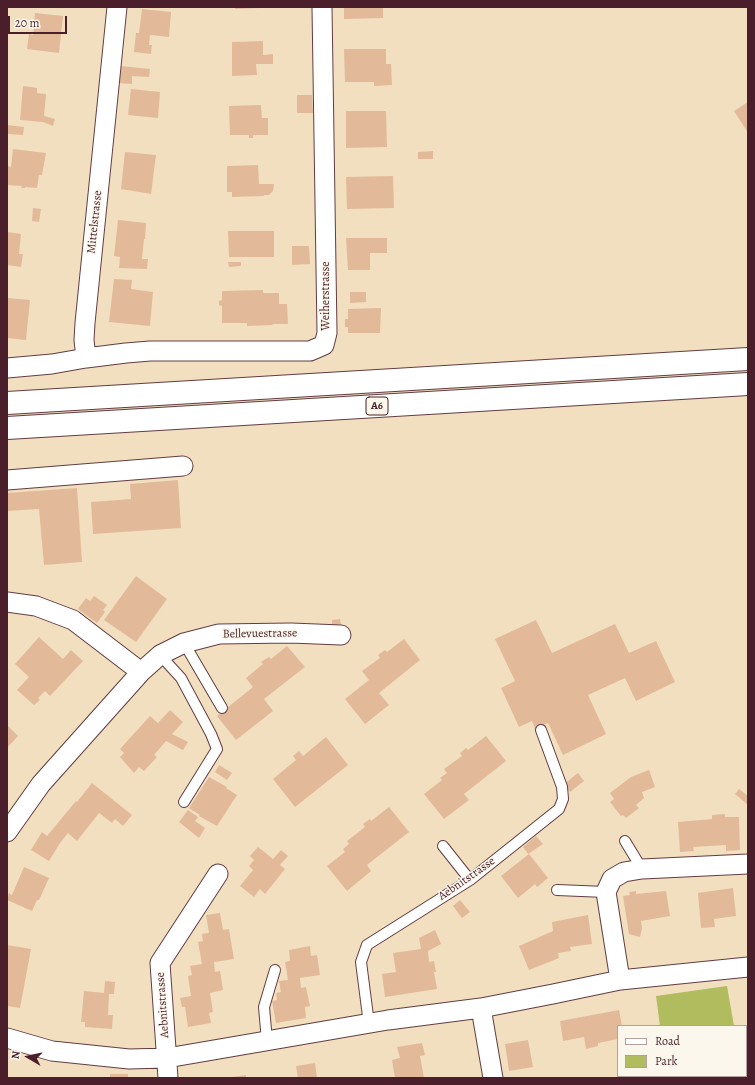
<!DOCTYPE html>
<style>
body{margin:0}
#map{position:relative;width:755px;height:1085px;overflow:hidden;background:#f1dfc0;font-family:Alegreya,serif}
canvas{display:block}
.frame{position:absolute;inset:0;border:8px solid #4a1f2b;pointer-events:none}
.legend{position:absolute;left:617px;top:1025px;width:130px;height:52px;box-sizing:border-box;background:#fbf7ec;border:1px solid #b4a19f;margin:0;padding:5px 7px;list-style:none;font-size:12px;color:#4a1f2b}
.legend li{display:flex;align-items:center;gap:8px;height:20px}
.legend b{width:20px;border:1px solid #b4a19f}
.north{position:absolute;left:8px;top:1037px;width:40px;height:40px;-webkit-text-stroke:3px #fbf7ec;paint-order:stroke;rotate:279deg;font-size:11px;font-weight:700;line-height:16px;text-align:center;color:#4a1f2b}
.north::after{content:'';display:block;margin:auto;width:14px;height:18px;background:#4a1f2b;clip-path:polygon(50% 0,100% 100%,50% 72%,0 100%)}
.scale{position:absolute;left:8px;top:16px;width:59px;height:18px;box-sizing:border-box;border:2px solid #4a1f2b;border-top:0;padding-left:5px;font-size:12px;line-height:14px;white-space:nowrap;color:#4a1f2b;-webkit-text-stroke:3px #fbf7ec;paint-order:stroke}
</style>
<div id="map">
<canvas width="755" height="1085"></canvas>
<div class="frame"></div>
<ul class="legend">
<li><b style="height:5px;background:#fff"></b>Road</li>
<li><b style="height:11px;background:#b1bc5e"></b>Park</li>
</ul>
<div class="north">N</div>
<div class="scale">20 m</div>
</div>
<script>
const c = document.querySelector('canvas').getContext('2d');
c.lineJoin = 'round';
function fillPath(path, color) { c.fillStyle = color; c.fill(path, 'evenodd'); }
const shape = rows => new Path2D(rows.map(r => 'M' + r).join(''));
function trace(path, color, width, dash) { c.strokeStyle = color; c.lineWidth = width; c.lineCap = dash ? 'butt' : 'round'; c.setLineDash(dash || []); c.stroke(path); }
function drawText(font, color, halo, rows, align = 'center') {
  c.font = font + ' Alegreya,serif'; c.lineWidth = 3; c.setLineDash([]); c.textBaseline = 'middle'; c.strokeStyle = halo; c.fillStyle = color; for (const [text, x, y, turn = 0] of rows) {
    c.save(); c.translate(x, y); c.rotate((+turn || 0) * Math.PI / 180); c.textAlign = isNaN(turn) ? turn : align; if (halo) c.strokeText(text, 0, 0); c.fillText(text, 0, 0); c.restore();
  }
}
fillPath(shape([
 [727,986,734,1026,660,1026,656,996],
 [667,1076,742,1076,742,1078,667,1078]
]), '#b1bc5e');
fillPath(shape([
 [235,7,260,7,260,8,235,9],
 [344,7,383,7,383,18,344,19],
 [142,9,171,12,169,37,150,35,149,45,152,45,151,54,134,52,136,33,139,33],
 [35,13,63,16,59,53,27,49,29,34,33,35],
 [263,41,263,55,273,54,273,64,256,64,257,75,232,76,232,42],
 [344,49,386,49,386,64,391,64,392,85,374,86,374,82,345,82],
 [121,66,150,69,149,77,132,76,132,84,119,83],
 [23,86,37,88,37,93,46,94,44,116,55,119,53,126,43,122,20,120],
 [131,89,160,92,158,118,128,115],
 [297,95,312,95,313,113,297,113],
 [748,102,748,133,734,111],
 [261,105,262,118,268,118,268,135,253,135,253,138,249,138,249,135,230,135,229,106],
 [346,111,386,111,387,147,346,148],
 [7,125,24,127,23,135,7,134],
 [13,149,46,153,42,175,39,175,37,188,25,187,25,188,21,188,22,186,7,185,8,166,11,167],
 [433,151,433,159,418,159,418,152],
 [125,152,156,155,151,194,121,189],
 [258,165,259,184,274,184,273,191,269,195,264,195,264,196,232,197,232,192,227,192,227,166],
 [393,176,394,208,347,209,346,177],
 [33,208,41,209,39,222,32,221],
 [118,220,146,223,145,239,144,239,142,259,148,259,147,269,119,268,120,257,114,256],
 [228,231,274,231,274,257,229,257],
 [7,232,21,234,19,254,23,254,21,267,7,265],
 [346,238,387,238,387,253,370,253,370,270,348,270],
 [292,246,309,246,310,264,292,265],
 [228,262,241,262,241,266,229,267],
 [114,279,132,280,131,289,153,292,150,326,109,322],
 [263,290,263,293,279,293,279,304,287,304,288,324,272,324,273,325,247,326,247,323,222,323,222,306,219,305,219,301,222,300,222,291],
 [350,292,366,292,366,302,350,303],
 [7,298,30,300,26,340,7,338],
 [381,308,380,333,348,333,348,327,345,327,345,319,348,319,348,309],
 [178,480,181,528,93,534,91,502,131,499,130,484],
 [77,488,82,562,44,565,39,509,7,511,7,493],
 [136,576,167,599,136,642,104,620],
 [94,596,107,605,103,610,105,612,97,623,78,609,86,598,90,601],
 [340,619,341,624,332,625,332,620],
 [536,620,552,653,615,624,629,653,656,641,675,682,636,701,625,678,588,695,606,734,563,755,548,723,535,729,532,721,519,727,501,688,515,681,495,639],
 [39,637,63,659,71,650,83,661,50,696,45,691,38,698,40,700,34,705,17,690,29,677,15,664],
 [404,639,420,660,379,693,389,705,365,724,345,699,369,680,362,671,380,658,378,655,385,650,387,652],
 [287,646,305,667,264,699,273,711,236,740,217,716,253,687,246,678,263,664,261,662,269,657,271,659],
 [170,710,183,722,172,734,188,742,183,750,166,741,154,755,157,757,144,771,139,767,134,773,120,757,124,753,120,749,150,716,158,723],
 [7,725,18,736,7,748],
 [486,736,506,761,464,794,469,800,444,819,424,794,442,780,440,778,447,773,444,769,462,756,460,753,466,748,468,750],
 [326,737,348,765,295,807,273,779,296,760,293,756,299,751,303,756],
 [219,765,232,773,227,780,215,772],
 [649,770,655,787,642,792,644,798,636,805,639,808,626,818,623,815,621,816,610,802,614,799,610,793,631,777],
 [578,773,584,781,570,792,564,784],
 [209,777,227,787,226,788,237,795,217,826,199,816,200,815,189,808],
 [92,783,132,815,123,826,115,819,112,823,99,813,77,841,68,833,60,843,49,861,31,850,42,832,47,836,76,801,77,802],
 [739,789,748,796,748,805,735,794],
 [389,807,409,832,367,865,371,871,347,891,327,866,345,852,343,849,349,844,347,841,365,827,363,824,370,819,371,821],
 [188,810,198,817,195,821,205,828,199,838,179,822],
 [725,814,725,817,739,817,740,850,726,851,726,845,693,847,694,851,680,852,678,822,712,819,712,815],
 [536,836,543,844,528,854,523,847],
 [258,847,273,859,281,850,288,856,280,865,285,869,265,894,260,889,254,897,240,886,253,870,249,866,254,860,250,856],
 [529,854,548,878,537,887,535,884,518,898,501,876],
 [24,867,49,878,39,900,37,900,32,911,7,900,9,893,12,895],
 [733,888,736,916,714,919,715,927,701,928,698,893],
 [636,891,636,894,666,891,670,916,641,921,642,928,640,937,629,934,623,896,630,895,629,892],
 [460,900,470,912,462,918,453,906],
 [220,913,223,930,229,929,234,959,214,962,215,972,220,971,223,990,210,993,213,1012,209,1013,211,1023,188,1027,185,1007,182,1007,180,998,191,996,188,976,192,975,190,966,202,964,198,942,203,941,202,934,209,933,206,915],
 [588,915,592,944,570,947,571,951,558,953,559,958,529,970,519,946,553,931,552,922],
 [435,930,441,944,428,951,429,962,434,961,436,972,434,972,437,989,385,997,382,974,396,972,393,953,421,949,419,938],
 [7,945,31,949,20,1008,7,1006],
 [310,946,311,956,317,955,320,975,300,978,301,988,306,987,310,1006,305,1007,306,1018,276,1023,272,1001,277,1000,276,993,281,992,279,981,288,980,285,962,290,961,289,950],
 [105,981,115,982,114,994,109,994,108,1015,113,1015,112,1029,85,1027,85,1022,81,1022,84,991,104,993],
 [619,1010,622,1026,618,1026,618,1039,598,1043,598,1046,586,1049,584,1037,563,1041,560,1021],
 [528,1040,533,1067,509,1071,505,1044],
 [422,1043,425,1055,420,1056,424,1078,395,1078,392,1060,400,1058,397,1047],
 [315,1063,317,1078,298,1078,296,1066],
 [110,1074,128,1074,128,1078,110,1078],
 [246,1075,246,1078,232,1078,232,1077]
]), '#e3ba99');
const service = shape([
 [184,643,222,708],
 [160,655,181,678,211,734,217,749,184,802],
 [625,841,642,869],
 [443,846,470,880],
 [557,890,606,892],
 [369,1024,361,962,367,945,470,880,559,809,563,799,562,787,541,730],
 [267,1041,264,1007,275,970]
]);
const minor = shape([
 [86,358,126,353,150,351,310,351,324,345,327,333,322,7],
 [7,368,52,364,86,358,84,340,85,323,117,7],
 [7,480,183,466],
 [7,602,36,606,73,620,141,672],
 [7,832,41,784,141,672,160,655,184,643,219,634,291,633,341,635],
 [620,980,606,892,612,879,624,872,642,869,748,864],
 [481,1008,493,1078],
 [7,1038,52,1051,129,1059,167,1058,388,1020,481,1008,553,994,620,980,748,967],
 [168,1078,160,963,218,874]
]);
const motorway = shape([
 [7,403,748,359],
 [7,428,748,384]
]);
trace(service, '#633c41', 12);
trace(minor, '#633c41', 21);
trace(motorway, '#633c41', 24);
trace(service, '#fff', 10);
trace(minor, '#fff', 19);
trace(motorway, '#fff', 22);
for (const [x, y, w] of [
 [377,406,22]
]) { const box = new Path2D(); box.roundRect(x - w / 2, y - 9, w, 18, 3); c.fillStyle = '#fbf7ec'; c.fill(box); trace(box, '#4a1f2b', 1); }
drawText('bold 11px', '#4a1f2b', null, [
 ["A6",377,406]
]);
drawText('12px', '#4a1f2b', '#fbf7ec', [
 ["Mittelstrasse",95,222,-84],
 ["Weiherstrasse",326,296,-90],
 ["Bellevuestrasse",260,634,-1],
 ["Aebnitstrasse",467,879,-35],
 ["Aebnitstrasse",163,1005,-94]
]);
</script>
